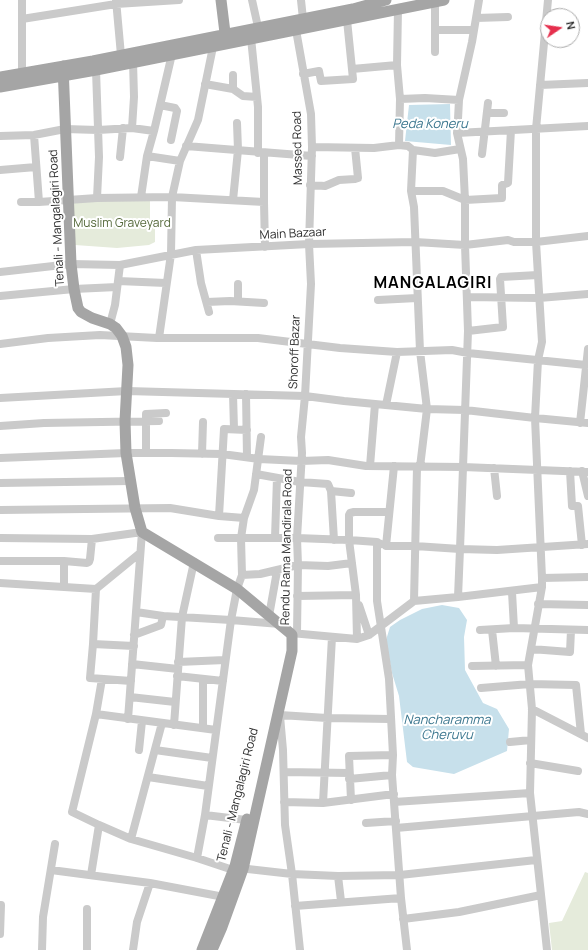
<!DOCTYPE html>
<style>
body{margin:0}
#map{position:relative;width:588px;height:950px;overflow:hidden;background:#fff;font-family:Manrope,sans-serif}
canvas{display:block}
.north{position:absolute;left:540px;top:8px;width:40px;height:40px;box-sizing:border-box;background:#fff;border:1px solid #ababab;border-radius:50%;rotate:77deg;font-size:11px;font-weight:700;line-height:16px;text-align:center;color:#2d2d2d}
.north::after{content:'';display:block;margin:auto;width:14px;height:18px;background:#e52f4d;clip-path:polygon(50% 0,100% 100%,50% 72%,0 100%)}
</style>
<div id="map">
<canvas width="588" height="950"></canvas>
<div class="north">N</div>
</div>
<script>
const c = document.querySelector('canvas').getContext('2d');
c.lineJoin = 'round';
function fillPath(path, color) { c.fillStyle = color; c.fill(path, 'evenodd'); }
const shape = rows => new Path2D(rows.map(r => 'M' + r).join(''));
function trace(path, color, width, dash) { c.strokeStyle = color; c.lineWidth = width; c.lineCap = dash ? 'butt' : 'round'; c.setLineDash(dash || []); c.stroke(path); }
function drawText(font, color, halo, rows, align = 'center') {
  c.font = font + ' Manrope,sans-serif'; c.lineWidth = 4; c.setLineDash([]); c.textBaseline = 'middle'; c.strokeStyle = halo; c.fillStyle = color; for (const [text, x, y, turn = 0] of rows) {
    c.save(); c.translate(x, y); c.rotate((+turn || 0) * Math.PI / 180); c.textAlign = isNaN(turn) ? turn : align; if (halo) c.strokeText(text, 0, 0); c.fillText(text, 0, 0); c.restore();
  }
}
fillPath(shape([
 [150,198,150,221,155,223,155,242,149,245,117,248,75,245,73,201],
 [585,872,588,873,588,950,552,950,549,923,562,921]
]), '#e5ebdb');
fillPath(shape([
 [450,104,451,145,405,141,409,105],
 [442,605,459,608,467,620,464,637,465,670,483,703,497,709,509,729,507,751,454,774,413,767,407,762,399,696,392,673,386,640,390,627,400,620,422,609]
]), '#c7e0eb');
trace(shape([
 [22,0,22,73],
 [116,0,121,55],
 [252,0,258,27],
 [301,0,303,19],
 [479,0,472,42,459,100,458,119,457,133,463,159,465,200,465,245,468,331,460,549,497,550,588,544],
 [435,2,435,52],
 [398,9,397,65,400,99,399,145],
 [476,18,508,17],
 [22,19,116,4,179,0],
 [296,30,311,114,312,147,309,244,311,284,305,396,301,437,302,453,297,538,298,565,297,633],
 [435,30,474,30],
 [251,38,258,107,258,153],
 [352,69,397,65],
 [96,70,99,157,97,198],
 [303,74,319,71,321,81,353,79,347,20],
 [233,75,233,89],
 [205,84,233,89,243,96,257,97],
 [540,85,588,83],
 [400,99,425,98,459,100],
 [160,105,175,108,177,111,171,140],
 [487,113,504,113],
 [132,128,134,97,133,61],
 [457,133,588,126],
 [34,135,39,202],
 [0,136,34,135,65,129,98,130,132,128,154,131],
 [186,146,312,156],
 [312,147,374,148,399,145,408,146,413,150,435,153,460,149],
 [413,150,411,191,414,207,420,351,427,409,420,467],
 [482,154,488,103],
 [147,156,180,161],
 [120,157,123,128],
 [0,170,36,167],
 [310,185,325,186,339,180,355,179,358,178,355,148],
 [411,191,443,191,465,200,502,198,502,185,508,183,511,130],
 [141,197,147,156,154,131,172,54],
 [233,200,238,150,237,123],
 [21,202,39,202,97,198,172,197,264,202,264,153],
 [264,202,265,247],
 [196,250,201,283,209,312],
 [0,272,71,264,120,265,196,250,309,244,415,242,465,245,508,240,514,242,536,242,588,236],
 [118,281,166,283],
 [238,284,238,301],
 [0,296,74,289,117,287],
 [467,297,539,298,588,294],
 [378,300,417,298],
 [207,302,230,301,264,303],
 [110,324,115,305,120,265],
 [468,331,503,327,500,279,501,277,538,275],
 [159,338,171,254,172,197,180,161,198,120,214,42],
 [0,344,48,338,100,335,157,338,258,338,340,348,397,352,452,350,468,353,586,365],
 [233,394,234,429],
 [246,394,247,457],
 [0,398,127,391,305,396,344,401,427,409,465,410,535,418,538,360,542,342,536,242,536,129,548,0],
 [386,405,397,352],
 [580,423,588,349],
 [0,426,44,423,159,421],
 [146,453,146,414,166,413],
 [202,454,203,422],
 [0,458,126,453,171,453,222,454,259,459,301,461,328,460,366,466,463,467,588,472],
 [370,466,375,404],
 [394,466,386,546,415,546,460,549,458,597],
 [494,468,497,496],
 [570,471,572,506,578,506,582,545],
 [582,471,588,496],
 [256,474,300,482,328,484,331,491,334,540],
 [0,483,130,481],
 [331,491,351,493],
 [0,510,170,508,219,516],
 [244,518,254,490,261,437],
 [0,538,92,539,142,532,128,719],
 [218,538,297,538,349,540,377,542,381,544],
 [275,538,277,478],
 [377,542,377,601,389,679,393,755,392,775,401,898,407,950],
 [0,561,64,561,87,563,89,562,90,559,92,539],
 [64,561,64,587],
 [242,575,260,574,298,565,328,566,352,563],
 [542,578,588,577],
 [0,583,96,589],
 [512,592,514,628],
 [297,596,356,595],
 [414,601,417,467],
 [538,604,588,605],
 [359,605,369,635],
 [136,612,163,616,231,620,280,624],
 [269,616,277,571],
 [480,630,514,628,588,630],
 [492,630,496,666],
 [291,633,357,639,369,635,414,601,458,597,542,587],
 [134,635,161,625,163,616],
 [357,639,356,595,349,540,349,515,350,513,354,512,389,512],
 [93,644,134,646],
 [531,649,570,652,571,630],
 [178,662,225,660],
 [132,664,178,669],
 [472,666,528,665],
 [177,676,223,681],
 [102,679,96,714,72,812,99,825,131,839,197,858,233,870],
 [131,681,90,678,93,644,96,589,140,553],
 [481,688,530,684,576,685,581,734],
 [130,697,175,702],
 [532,709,588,738],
 [96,714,216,730],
 [280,715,327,718,390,719],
 [280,716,283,750,285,825,292,874,300,950],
 [174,725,182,617,194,562],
 [203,728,203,679],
 [510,742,531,740],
 [139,750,142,721],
 [155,750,212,758],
 [530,763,578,771],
 [284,772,349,773],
 [148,777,208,786],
 [349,779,392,775],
 [351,800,349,756,393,755],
 [284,802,323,803,394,794],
 [394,802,530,793],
 [323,803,332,637],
 [205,815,246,820],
 [366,823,396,821],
 [396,828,533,816,579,812,588,814],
 [131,839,162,723],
 [197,858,205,815,231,620,237,589,242,575,241,538,244,518,219,516,224,429,247,430],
 [239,868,292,874,338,876,400,875,536,860],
 [51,870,150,883,224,897],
 [91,875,99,825],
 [338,876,341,901],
 [295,906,401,898],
 [403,919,459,912,541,895],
 [0,934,1,905],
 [42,950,43,917,55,844],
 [87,950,87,909],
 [133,950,137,922,150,883],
 [547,950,530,793,532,709,528,665,542,587,542,578,535,418,588,423]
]), '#cacaca', 8);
trace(shape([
 [221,0,226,41],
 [63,66,71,264,74,289,78,308,81,312,92,318,110,324,116,328,122,336,126,347,128,365,125,421,126,453,135,508,142,532,237,589,290,633,292,635,292,651,243,869,222,927,212,950],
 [0,77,93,61,353,9,386,0],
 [0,87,96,70,444,0],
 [202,950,235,866,247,819]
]), '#a5a5a5', 11);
drawText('12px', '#2d2d2d', '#fff', [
 ["Massed Road",298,148,-91],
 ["Tenali - Mangalagiri Road",57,218,-93],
 ["Main Bazaar",293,234,-3],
 ["Shoroff Bazar",295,352,-88],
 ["Rendu Rama Mandirala Road",287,547,-89],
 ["Tenali - Mangalagiri Road",238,795,-76]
]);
drawText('12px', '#55693b', '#fff', [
 ["Muslim Graveyard",122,224]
]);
drawText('italic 13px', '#3c778f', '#fff', [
 ["Peda Koneru",430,124],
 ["Nancharamma",447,720],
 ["Cheruvu",447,735]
]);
c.letterSpacing = '1px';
drawText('bold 16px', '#000', '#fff', [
 ["MANGALAGIRI",433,284]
]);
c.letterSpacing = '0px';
</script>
